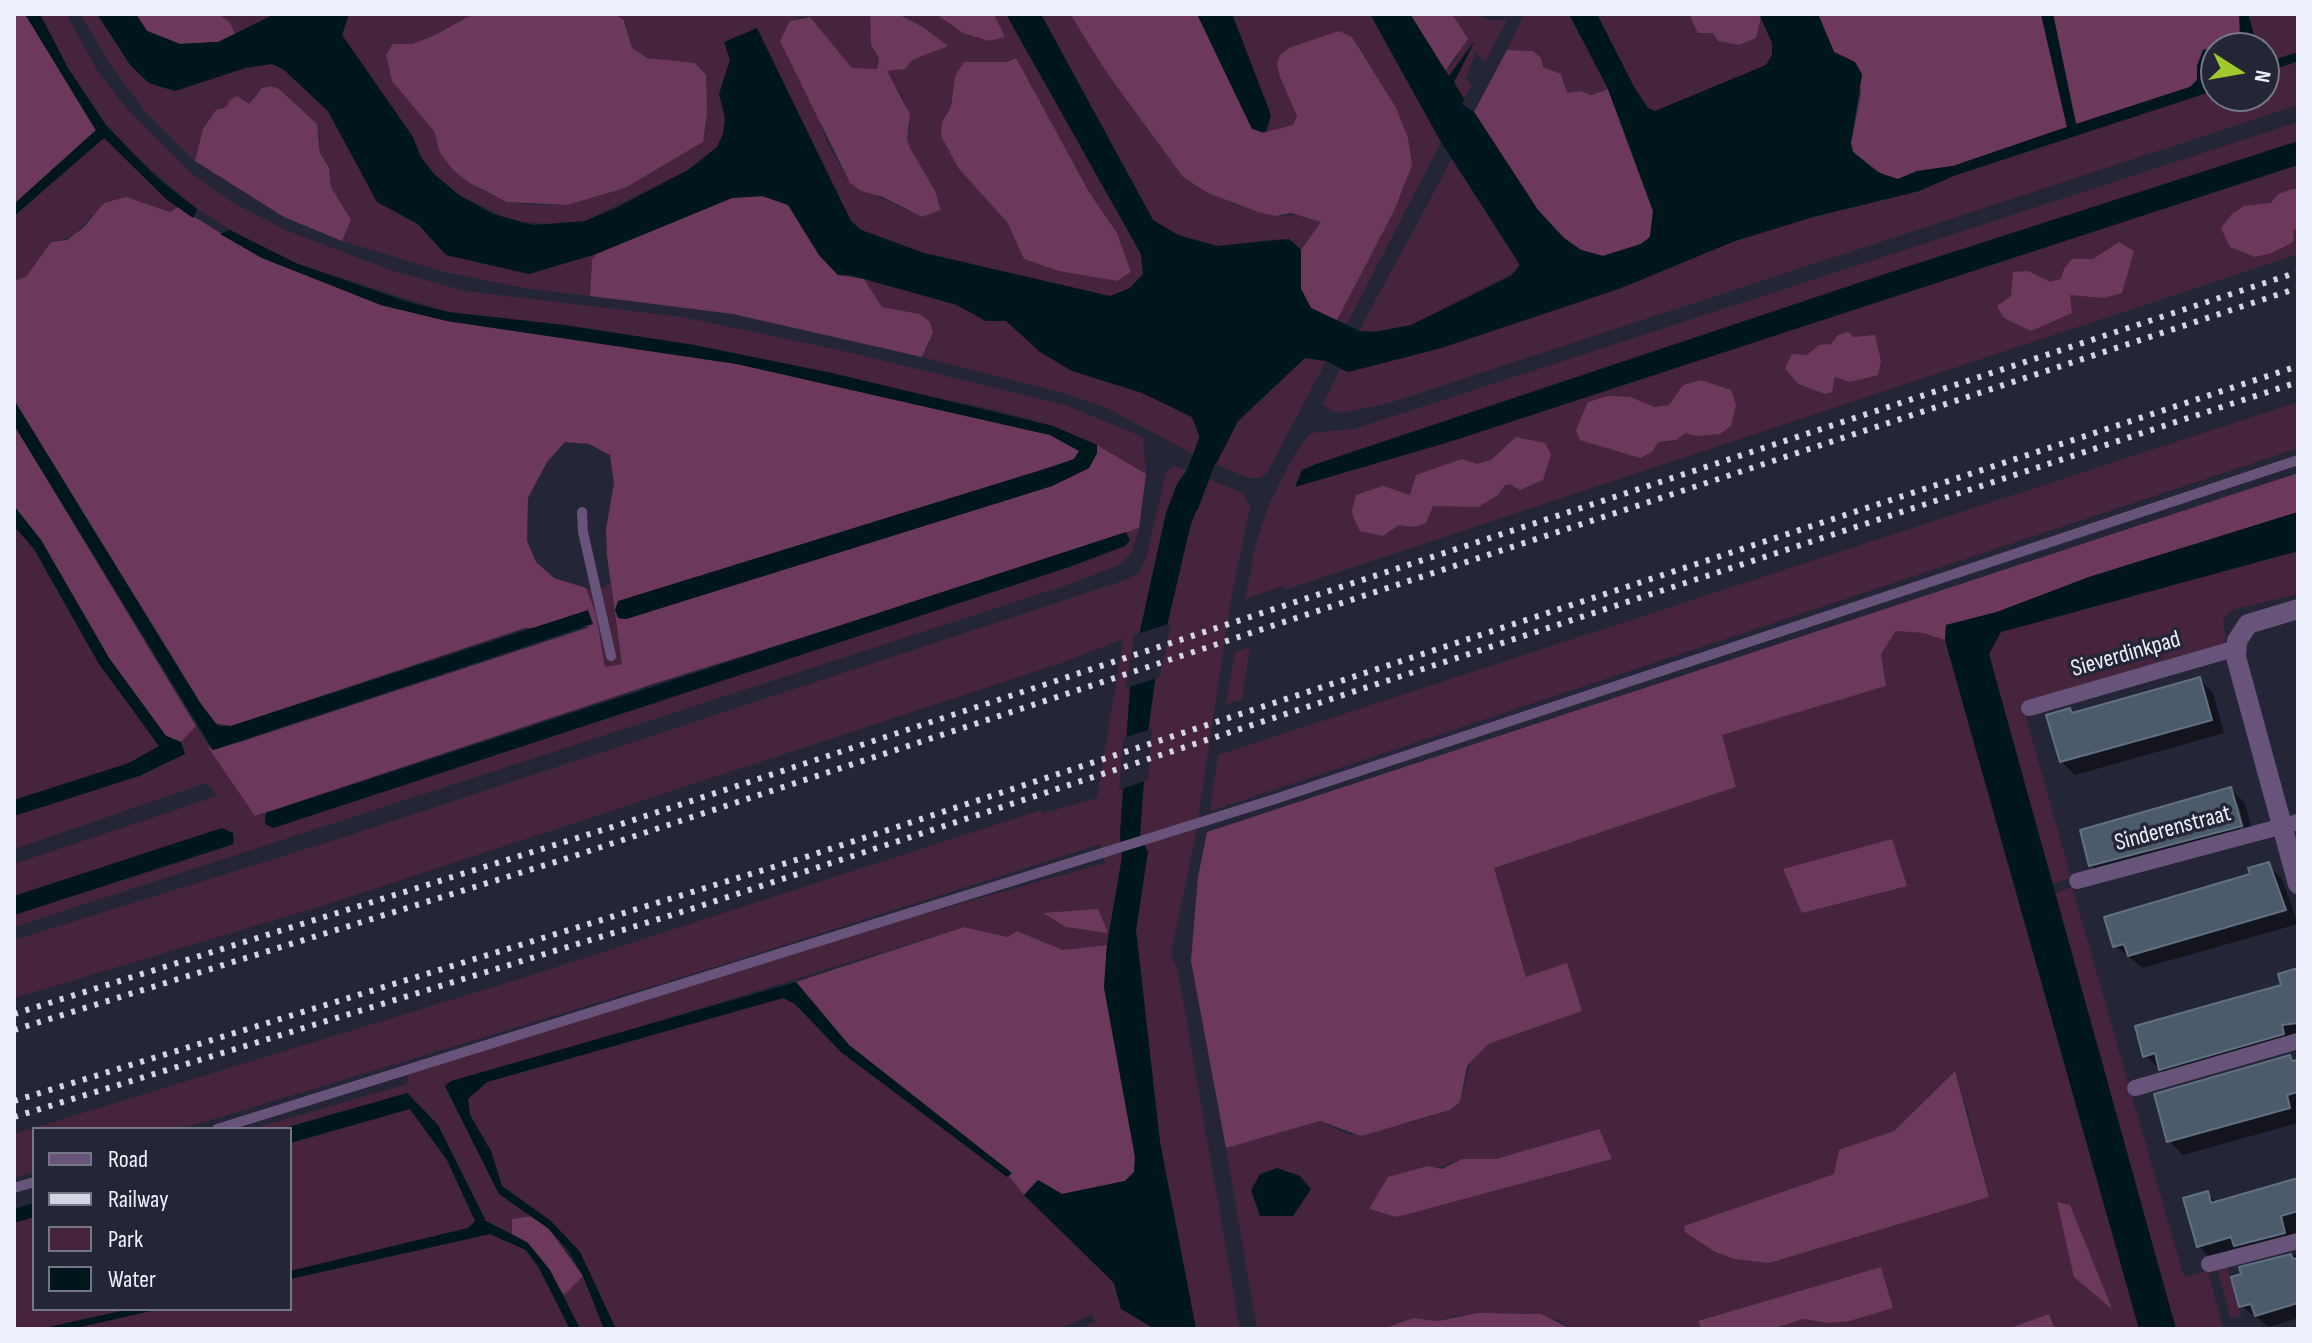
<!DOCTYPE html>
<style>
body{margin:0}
#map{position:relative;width:2312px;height:1343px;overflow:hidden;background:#242638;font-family:"Sofia Sans Condensed",sans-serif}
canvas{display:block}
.frame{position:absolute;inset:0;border:16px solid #edf0fb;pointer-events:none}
.legend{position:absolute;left:32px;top:1127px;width:260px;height:184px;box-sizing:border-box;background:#242638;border:2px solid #747786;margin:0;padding:10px 14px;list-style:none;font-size:24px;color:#edf0fb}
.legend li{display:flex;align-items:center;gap:16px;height:40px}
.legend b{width:40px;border:2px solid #747786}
.north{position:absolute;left:2200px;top:32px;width:80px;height:80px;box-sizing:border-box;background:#242638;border:2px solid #747786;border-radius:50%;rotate:101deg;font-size:22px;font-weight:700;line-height:32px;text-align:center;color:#edf0fb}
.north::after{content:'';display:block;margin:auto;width:28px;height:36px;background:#a0c92c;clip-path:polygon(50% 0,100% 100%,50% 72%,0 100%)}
</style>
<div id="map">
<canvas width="2312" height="1343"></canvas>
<div class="frame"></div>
<ul class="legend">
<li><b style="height:10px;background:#68537a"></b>Road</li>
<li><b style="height:10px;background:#d4d7e3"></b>Railway</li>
<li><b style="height:22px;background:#46253c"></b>Park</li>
<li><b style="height:22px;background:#00161d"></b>Water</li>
</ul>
<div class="north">N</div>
</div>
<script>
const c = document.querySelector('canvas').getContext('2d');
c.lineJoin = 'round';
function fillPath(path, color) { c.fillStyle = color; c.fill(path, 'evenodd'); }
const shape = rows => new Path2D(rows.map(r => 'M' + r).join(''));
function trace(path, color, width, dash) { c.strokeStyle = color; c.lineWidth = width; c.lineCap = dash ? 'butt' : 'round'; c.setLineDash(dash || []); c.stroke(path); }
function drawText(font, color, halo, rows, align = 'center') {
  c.font = font + ' "Sofia Sans Condensed",sans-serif'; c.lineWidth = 7; c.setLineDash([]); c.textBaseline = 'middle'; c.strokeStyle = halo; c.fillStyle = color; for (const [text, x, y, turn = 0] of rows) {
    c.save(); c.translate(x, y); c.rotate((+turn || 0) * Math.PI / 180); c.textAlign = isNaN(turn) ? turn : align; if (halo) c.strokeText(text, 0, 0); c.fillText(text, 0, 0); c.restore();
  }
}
fillPath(shape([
 [40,14,66,14,97,70,127,109,192,174,230,201,285,230,393,271,465,291,682,317,839,350,1065,405,1143,437,1146,474,1053,426,999,411,694,345,564,325,448,312,298,264,244,238,197,209,131,152,106,125,68,68],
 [80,14,97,14,131,66,149,83,175,91,245,68,272,64,283,69,328,111,377,202,418,224,446,255,529,274,596,254,592,260,590,296,524,288,445,272,342,241,351,220,331,187,329,169,320,153,320,136,306,115,279,89,255,94,249,105,228,107,203,129,195,161,144,110,110,64],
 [218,14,275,14,235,34,230,22],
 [349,14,473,14,435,35,412,44,393,44,403,94,434,131,440,153,454,171,489,194,527,205,567,205,625,188,703,142,705,95,664,60,647,58,632,48,625,20,615,14,870,14,871,45,879,58,877,69,862,70,852,68,843,60,810,17,798,17,816,111,826,141,850,183,922,217,941,210,935,191,910,149,907,139,910,126,902,95,888,79,887,70,896,71,923,27,898,14,936,14,963,33,990,41,1005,37,994,14,1006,14,1141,254,1143,274,1130,288,1110,297,924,253,861,230,851,221,815,151,730,60,720,94,725,118,723,134,717,147,688,170,585,221,560,225,512,221,459,195,434,174,421,157,413,137,342,35],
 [1016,59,1089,192,1117,233,1131,272,1116,281,1024,259,1007,222,959,169,952,154,942,122,951,107,955,76,964,62,1007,62],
 [1041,14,1070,14,1107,73,1183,177,1234,204,1275,216,1303,215,1321,222,1321,227,1301,250,1289,239,1279,239,1217,246,1178,235,1153,220],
 [1232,14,1370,14,1441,142,1347,324,1337,320,1394,211,1400,190,1307,43,1289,48,1280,77,1297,116,1293,125,1262,133,1266,131,1271,115],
 [1452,14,1477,14,1488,20,1507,20,1485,62,1476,52,1465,79,1472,85,1464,99,1454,83,1473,40,1449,77,1445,71,1458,57,1457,23],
 [1524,14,1569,14,1608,89,1592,95,1580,91,1567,93,1561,75,1543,67,1533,51,1507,50],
 [1597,14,1689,14,1699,33,1714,33,1718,41,1739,45,1756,38,1761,17,1772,42,1772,55,1766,65,1749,73,1655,111,1648,108,1634,87],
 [2248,14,2298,14,2298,52,2270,61,2264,59,2264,48,2258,48],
 [2216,53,2216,79,2207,81,2204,66],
 [2298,61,2298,105,1389,403,1342,413,1333,412,1323,404,1340,369,1348,372,1441,348,1621,288,1735,241,1813,217,1919,191,1956,175,2216,90,2216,96,2264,96,2264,73],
 [2298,122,2298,254,1287,589,1283,586,1245,599,1256,543,1269,504,1296,452,1311,433,1354,429],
 [104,137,178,207,170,212,138,201,92,215,74,236,51,242,26,277,14,281,14,216],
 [1453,157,1517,258,1519,270,1411,325,1385,332,1359,331],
 [864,279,957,305,986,321,1006,321,1019,331,1170,405,1192,418,1198,426,1200,438,1195,455,1107,408,1060,392,922,357,930,344,930,322,920,314,882,307],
 [1305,358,1326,361,1267,473,1260,478,1248,478,1216,464,1238,421],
 [2298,402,2298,448,1210,811,1218,755],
 [1173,466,1187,470,1181,477,1166,513,1131,672,1120,835,1122,857,1107,945,1063,950,1018,931,1008,937,964,927,445,1087,499,1194,532,1216,512,1219,512,1234,486,1221,438,1125,408,1093,281,1129,252,1129,407,1084,409,1072,884,925,1105,863,1101,844,702,971,181,1129,34,1129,34,1172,14,1178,14,1134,526,977,1041,810,1041,814,1097,798,1123,639,1061,663,331,903,14,998,14,940,338,839,1129,579,1139,572,1147,555,1166,472],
 [1208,479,1243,493,1250,507,1232,593,1195,838,1171,954,1178,972,1240,1329,1196,1329,1160,1142,1136,930,1146,853,1140,835,1146,717,1164,622,1200,495],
 [14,526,34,549,99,664,160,746,129,763,14,800],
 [1139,528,1132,552,1121,564,1070,584,14,927,14,915,233,845,235,837,222,828,14,896,14,864,217,796,206,783,14,849,14,816,139,776,184,754,181,742,196,726,255,816,266,813,264,819,273,828,1069,567,1125,546,1126,532],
 [2298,551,2298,594,2232,610,2223,619,2226,645,2022,703,2071,878,2051,884,1989,654,2001,632],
 [610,583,622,664,605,667,596,614,586,588,595,593],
 [1896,631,1923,633,1945,640,2139,1329,2055,1329,2049,1314,2007,1329,1772,1329,1803,1319,1829,1323,1893,1308,1881,1267,1698,1321,1701,1329,1571,1329,1559,1320,1525,1313,1454,1316,1438,1321,1414,1318,1382,1329,1257,1329,1226,1148,1320,1121,1349,1135,1416,1121,1450,1110,1460,1102,1472,1058,1488,1044,1513,1033,1526,977,1493,868,1736,787,1721,735,1886,686,1881,654],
 [1954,1071,1967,1109,1989,1197,1735,1259,1685,1232,1684,1226,1834,1174,1880,1137,1894,1131],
 [1598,1129,1398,1217,1434,1169,1462,1159,1496,1159],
 [1250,647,1242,699,1226,704,1235,652],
 [2072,887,2184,1277,2208,1271,2223,1329,2176,1329,2053,894],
 [783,998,795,1004,841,1052,1009,1176,1114,1283,1121,1309,1155,1329,1080,1329,1095,1322,1092,1314,1059,1329,616,1329,580,1252,551,1221,502,1186,490,1151,470,1115,468,1099,487,1082],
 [410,1109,447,1160,475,1221,468,1228,290,1271,290,1143],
 [34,1217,34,1309,130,1309,40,1329,14,1329,14,1223],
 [490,1234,525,1250,539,1268,570,1329,71,1329,160,1309,290,1309,290,1279],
 [2227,1265,2241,1316,2231,1319,2217,1268],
 [583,1276,604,1329,580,1329,564,1295]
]), '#46253c');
fillPath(shape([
 [14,14,25,14,96,131,14,204],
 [136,14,218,14,230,22,235,34,218,42,180,44,147,31],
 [473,14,615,14,624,20,632,48,647,58,695,63,706,75,707,112,703,142,625,188,567,205,507,202,470,183,454,171,440,153,434,131,392,81,386,55,393,44,412,44,435,35],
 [870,14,898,14,923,27,948,46,912,60,905,69,887,71,910,114,907,139,910,148,935,191,941,210,922,217,883,197,861,191,850,183,780,41,790,21,810,17,852,68,877,69,879,58,871,45],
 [936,14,994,14,1005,37,989,41,963,33],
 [1070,14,1197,14,1252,128,1262,133,1293,125,1297,116,1280,77,1277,64,1280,55,1289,48,1339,31,1352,37,1396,108,1408,138,1412,165,1394,211,1337,320,1311,308,1301,289,1301,250,1321,222,1291,213,1275,216,1258,212,1208,193,1183,177,1107,73],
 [1410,14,1452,14,1468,39,1445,71],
 [1689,14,1759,14,1761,17,1756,38,1739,45,1718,41,1713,33,1698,33],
 [1818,14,2041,14,2067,127,1953,166,1917,171,1899,179,1887,178,1853,152,1851,143,1861,92,1855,62,1834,52],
 [2053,14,2239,14,2242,34,2235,42,2211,47,2197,66,2197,80,2190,87,2076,124],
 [1507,50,1533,51,1541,58,1543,67,1561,74,1567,93,1580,91,1592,95,1608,89,1653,211,1650,237,1641,244,1603,256,1581,250,1564,238,1538,210,1474,112],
 [1016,58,1089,192,1117,233,1131,272,1117,281,1059,271,1024,259,1007,222,959,169,941,136,942,122,951,107,955,76,964,62,1007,62],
 [271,86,279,89,317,124,320,153,329,168,331,187,351,220,342,241,284,217,195,161,203,129,216,110,227,107,229,101,237,96,249,104,262,88],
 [2292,189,2298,189,2298,229,2294,230,2293,242,2272,253,2255,257,2230,247,2221,228,2232,214,2244,206,2271,203,2278,194],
 [762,196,788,204,819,255,838,275,864,279,882,307,920,314,930,322,933,333,922,357,733,314,590,296,592,260,596,254,732,198],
 [126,197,170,212,178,207,262,258,381,305,447,321,737,364,1050,435,1080,451,1074,459,1054,466,619,618,626,619,1052,486,1089,468,1097,453,1097,445,1146,474,1139,528,984,581,659,682,255,816,208,747,213,750,240,742,590,627,525,628,231,726,213,723,14,400,14,281,26,277,51,242,67,240,83,228,104,203],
 [565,442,589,444,610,455,614,483,606,529,607,556,622,664,605,667,596,614,586,588,554,578,536,562,527,541,528,498,547,462],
 [2119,242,2134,251,2122,293,2104,298,2070,295,2072,313,2031,331,2004,318,1997,306,2011,296,2013,272,2028,271,2050,282,2061,279,2064,269,2072,259,2093,259],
 [1848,332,1854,337,1875,335,1881,361,1878,375,1850,382,1835,377,1832,392,1825,394,1798,384,1785,368,1792,354,1807,355,1819,345,1831,344,1838,335],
 [1701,380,1731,390,1736,405,1731,426,1720,434,1697,436,1685,433,1676,440,1658,442,1652,452,1640,458,1580,440,1576,430,1588,402,1609,396,1630,397,1655,407,1669,405,1683,385],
 [14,425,196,726,181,742,166,736,109,658,41,540,14,506],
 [1516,437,1545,443,1551,455,1543,480,1520,490,1510,484,1505,485,1498,495,1478,507,1433,506,1426,523,1414,527,1399,525,1383,536,1360,531,1354,519,1352,511,1356,495,1383,486,1410,495,1416,475,1462,459,1477,464,1491,460],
 [2298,473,2298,512,2089,577,1997,612,1946,625,1945,640,1923,633,1896,631,1881,654,1886,686,1722,735,1736,787,1494,868,1526,977,1567,963,1582,1011,1488,1044,1467,1066,1460,1102,1450,1110,1361,1136,1320,1121,1226,1148,1191,961,1198,877,1207,832],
 [1892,839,1907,886,1802,913,1783,869],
 [1098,909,1108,933,1066,927,1043,913],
 [964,927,1008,937,1017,931,1063,950,1107,945,1104,987,1135,1157,1134,1172,1125,1181,1062,1194,1038,1180,1024,1195,1009,1176,1011,1173,849,1045,796,982],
 [1955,1071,1989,1197,1769,1263,1735,1259,1715,1252,1685,1232,1684,1226,1834,1174,1839,1150,1894,1131],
 [1599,1129,1612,1159,1397,1217,1369,1209,1388,1177,1428,1166,1442,1169,1462,1159,1496,1159],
 [2057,1202,2070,1205,2112,1309,2074,1277],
 [532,1216,549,1229,583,1276,564,1295,528,1243,512,1234,512,1219],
 [1881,1267,1893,1308,1849,1321,1829,1323,1803,1319,1772,1329,1701,1329,1698,1321],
 [1478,1313,1541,1314,1571,1329,1382,1329,1414,1318,1438,1321],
 [2049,1314,2055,1329,2007,1329]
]), '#6c385c');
fillPath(shape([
 [25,14,40,14,68,68,106,125,156,177,197,209,193,218,166,199,104,138,14,216,14,204,96,130],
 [97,14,136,14,147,31,180,44,218,42,275,14,349,14,342,35,413,137,421,157,434,174,459,195,493,214,533,225,585,221,616,208,688,170,717,147,723,134,725,118,719,94,730,60,724,42,757,28,851,221,861,230,924,253,1110,296,1130,288,1143,274,1141,254,1006,14,1041,14,1153,220,1178,235,1217,246,1289,239,1301,250,1301,289,1311,308,1359,331,1374,332,1411,325,1511,276,1520,265,1441,142,1370,14,1410,14,1449,76,1475,41,1454,82,1464,99,1462,104,1474,112,1538,210,1564,238,1581,250,1603,256,1641,244,1650,237,1653,211,1608,89,1569,14,1597,14,1634,87,1648,108,1655,111,1766,65,1772,55,1772,43,1759,14,1818,14,1834,52,1855,62,1862,74,1851,143,1853,152,1877,172,1898,179,1917,171,1953,166,2067,127,2041,14,2053,14,2076,124,2190,87,2197,80,2197,66,2203,50,2240,40,2239,14,2248,14,2258,48,2216,48,2216,53,2204,66,2207,81,2216,79,2216,90,1956,175,1919,191,1813,217,1735,241,1621,288,1441,348,1348,372,1326,361,1305,358,1238,421,1216,464,1195,455,1200,438,1192,417,1142,393,1072,371,1040,352,1006,321,986,321,957,305,850,275,838,275,819,255,788,205,762,196,732,198,596,254,529,274,446,255,418,224,377,202,328,111,283,69,272,64,245,68,175,91,149,83,131,66],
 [1197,14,1232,14,1271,115,1266,132,1252,129],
 [2298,52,2298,61,2264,73,2264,59,2270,61],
 [2298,141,2298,165,1449,442,1295,487,1302,470,1316,464,1900,269],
 [230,230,298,264,408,302,448,312,564,325,694,345,832,373,1053,426,1097,445,1097,453,1089,468,1052,486,626,619,618,618,615,610,618,601,1054,466,1074,459,1079,451,1050,435,737,364,447,321,381,305,262,258,220,234],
 [14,400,198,700,218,726,231,726,588,610,593,624,213,750,14,425],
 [1187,470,1208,479,1190,527,1156,674,1147,740,1140,835,1148,852,1136,930,1160,1142,1196,1329,1155,1329,1121,1309,1114,1283,1024,1195,1038,1180,1062,1194,1125,1181,1134,1172,1135,1157,1104,987,1107,945,1122,857,1120,835,1131,672,1166,513,1177,484],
 [14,506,41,540,109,658,166,736,181,742,185,754,139,776,14,816,14,800,129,763,159,746,99,664,34,549,14,526],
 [2298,512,2298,551,2001,632,1989,654,2176,1329,2139,1329,1945,640,1946,625,1997,612,2089,577],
 [1126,532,1130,540,1125,546,1069,567,273,828,265,824,266,813],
 [222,828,233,833,233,844,14,915,14,896],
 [796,982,849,1045,1012,1173,1007,1177,841,1052,795,1004,783,998,487,1082,468,1099,470,1115,491,1151,502,1186,551,1221,580,1252,616,1329,604,1329,583,1276,568,1250,549,1229,499,1194,445,1086,451,1081],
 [407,1093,438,1125,486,1221,528,1243,550,1270,580,1329,570,1329,539,1268,526,1250,490,1234,290,1279,290,1271,468,1228,475,1221,447,1160,410,1109,290,1143,290,1129,281,1129],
 [1277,1168,1300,1176,1311,1189,1293,1216,1260,1216,1251,1190,1260,1174],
 [34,1203,34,1217,14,1223,14,1209],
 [130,1309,160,1309,71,1329,40,1329]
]), '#00161d');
fillPath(shape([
 [1171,623,1160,677,1126,688,1134,635],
 [1152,729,1148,780,1119,790,1123,738]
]), '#242638');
fillPath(shape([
 [2199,679,2213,693,2224,733,2075,775,2061,761,2070,710,2074,714],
 [2231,789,2245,803,2254,839,2105,879,2091,865],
 [2233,803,2238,803,2246,835,2242,836],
 [2268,865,2282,879,2298,924,2143,968,2115,946],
 [2298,970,2298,1038,2175,1082,2145,1056,2284,986],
 [2290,1057,2298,1062,2298,1123,2183,1155,2169,1141],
 [2298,1180,2298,1245,2211,1259,2199,1246,2207,1193,2217,1203],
 [2298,1254,2298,1318,2269,1327,2241,1306,2242,1269]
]), '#0007');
trace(shape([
 [1187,504,1215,430]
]), '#00161d', 24);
const building = shape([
 [2200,677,2212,720,2060,762,2046,715,2070,708,2072,713,2200,677],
 [2231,787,2242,826,2089,866,2080,830,2231,787],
 [2269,862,2286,910,2128,956,2124,944,2113,947,2104,917,2250,874,2248,868,2269,862],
 [2298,968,2298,1023,2282,1025,2284,1034,2159,1070,2155,1053,2143,1057,2135,1026,2281,985,2278,974,2298,968],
 [2290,1055,2292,1061,2298,1060,2298,1092,2287,1095,2290,1108,2167,1142,2154,1094,2290,1055],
 [2298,1178,2298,1211,2281,1216,2285,1233,2234,1246,2231,1237,2197,1247,2183,1198,2208,1191,2211,1203,2298,1178],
 [2291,1254,2293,1259,2298,1258,2298,1303,2255,1316,2251,1304,2239,1307,2231,1277,2241,1274,2239,1267,2291,1254]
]);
fillPath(building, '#4b5b6b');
trace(building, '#607080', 2);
trace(shape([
 [582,512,583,532,611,656],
 [217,1129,1272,800,2298,460],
 [14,1188,34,1182]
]), '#68537a', 10);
trace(shape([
 [2029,708,2237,648],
 [2077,881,2298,822],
 [2135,1088,2298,1041],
 [2209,1264,2298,1241]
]), '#68537a', 16);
trace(shape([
 [2298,609,2248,624,2237,641,2236,657,2298,884]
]), '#68537a', 20);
trace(shape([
 [14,1014,609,828,2298,272],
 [14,1030,568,858,2298,288],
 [14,1101,809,856,2298,366],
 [14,1117,688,910,2298,382]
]), '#d4d7e3', 6, [4, 8]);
drawText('24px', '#edf0fb', '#242638', [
 ["Sieverdinkpad",2126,655,-16],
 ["Sinderenstraat",2173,829,-15]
]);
</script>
